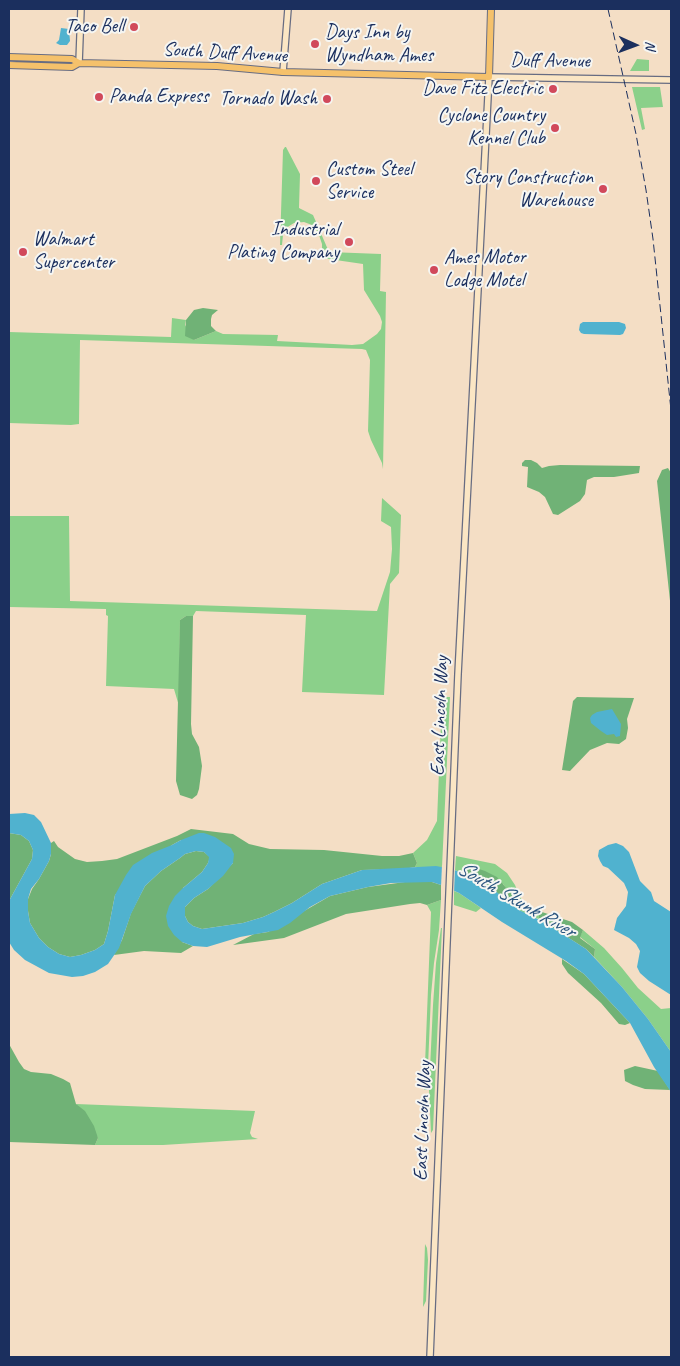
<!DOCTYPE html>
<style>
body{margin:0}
#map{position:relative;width:680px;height:1366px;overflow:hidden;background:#f4dec5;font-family:Caveat,sans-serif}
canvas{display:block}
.frame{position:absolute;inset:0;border:10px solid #1b2f5e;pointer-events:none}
.north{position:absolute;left:610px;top:20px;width:50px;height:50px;-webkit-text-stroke:4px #f6f6f2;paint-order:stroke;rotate:92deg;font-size:14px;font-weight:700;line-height:20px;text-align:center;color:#1b2f5e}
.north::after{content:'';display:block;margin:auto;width:18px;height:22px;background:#1b2f5e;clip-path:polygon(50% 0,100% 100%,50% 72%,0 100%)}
</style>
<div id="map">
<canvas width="680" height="1366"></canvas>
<div class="frame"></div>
<div class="north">N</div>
</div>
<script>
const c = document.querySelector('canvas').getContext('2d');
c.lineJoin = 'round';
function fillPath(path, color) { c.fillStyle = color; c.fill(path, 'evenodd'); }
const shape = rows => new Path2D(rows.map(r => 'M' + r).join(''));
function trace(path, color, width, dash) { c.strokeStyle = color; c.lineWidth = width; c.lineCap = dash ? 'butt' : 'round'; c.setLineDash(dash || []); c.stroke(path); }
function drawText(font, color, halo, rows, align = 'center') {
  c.font = font + ' Caveat,sans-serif'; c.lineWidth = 4; c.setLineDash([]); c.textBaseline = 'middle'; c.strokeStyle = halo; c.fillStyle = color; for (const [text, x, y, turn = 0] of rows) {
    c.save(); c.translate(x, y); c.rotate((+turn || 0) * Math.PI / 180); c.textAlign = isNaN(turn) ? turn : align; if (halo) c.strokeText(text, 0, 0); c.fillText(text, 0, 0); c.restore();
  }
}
fillPath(shape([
 [637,59,649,60,649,71,630,71],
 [648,87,660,87,663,107,641,108,645,129,642,130,632,87],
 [285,147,286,147,300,174,299,208,313,215,329,252,381,254,380,291,386,292,383,469,382,463,371,440,368,431,370,360,366,350,362,349,80,340,79,424,71,425,9,423,9,332,171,337,172,318,186,320,185,325,194,340,216,331,223,334,278,335,277,341,352,345,363,344,377,334,381,329,382,322,380,316,364,290,363,264,322,258,322,244,318,232,312,225,304,222,294,223,286,228,283,235,282,245,280,245,283,150],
 [382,498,401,515,399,573,390,584,384,695,302,692,306,615,196,611,193,616,186,616,180,620,179,706,174,689,106,686,108,616,106,615,106,609,9,607,9,516,69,516,70,601,377,611,390,572,392,549,391,527,381,521],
 [442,697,450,697,442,867,415,867,417,863,413,853,427,840,437,821],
 [456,856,495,864,507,873,515,885,520,897,527,906,539,911,539,919,524,913,509,903,512,900,512,896,503,884,464,867,461,873,455,870],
 [454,891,459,893,481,908,476,912,454,905],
 [441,900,439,930,434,963,431,995,427,1090,424,1090,431,912,427,905],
 [441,928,442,928,433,1130,431,1133,429,1090,433,1005,436,963],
 [583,930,604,948,622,968,638,988,661,1009,671,1008,671,1052,648,1019,622,987,594,957,595,949,580,937],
 [76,1104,255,1111,250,1133,252,1137,258,1139,163,1145,95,1145,98,1138],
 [425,1244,427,1248,428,1260,426,1301,423,1307]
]), '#8bd08a');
fillPath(shape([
 [203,308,218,310,212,315,211,319,211,326,216,331,194,340,185,336,186,320,194,310],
 [525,460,531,460,537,463,542,468,549,466,560,465,640,466,639,473,614,477,594,477,587,480,585,494,580,501,558,515,553,514,545,497,539,492,527,487,528,467,522,466,522,463],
 [668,468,671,473,671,610,657,481,662,470],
 [186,616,193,616,191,724,192,734,199,747,202,766,199,789,197,795,192,799,180,795,176,781,180,620],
 [577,697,634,698,627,719,628,728,626,739,619,744,607,743,590,750,570,771,562,770,573,701],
 [191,829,233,834,249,844,270,849,324,850,382,856,399,856,413,853,417,863,415,867,404,869,362,870,322,884,292,903,274,912,263,917,243,923,202,929,193,926,188,922,185,916,185,907,194,898,208,889,233,863,181,840,172,845,115,895,108,931,104,944,95,950,81,955,70,957,59,954,48,947,39,938,30,923,28,911,28,899,32,889,39,879,49,861,51,854,51,843,54,841,58,847,75,859,87,862,102,861,117,859,177,836],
 [9,833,21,835,29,841,33,850,32,859,9,901],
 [196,851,204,852,210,857,208,863,202,872,183,888,182,942,193,946,181,953,144,951,114,955,122,940,131,913,145,886,161,871,180,858,185,854],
 [464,867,473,867,485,871,497,877,513,896,512,900,509,903,494,890,461,873],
 [405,882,432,882,441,885,441,900,427,905,420,903,410,904,346,914,284,938,233,945,254,934,268,932,330,896,368,887],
 [539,911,572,922,583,930,580,938,595,949,594,957,586,949,539,919],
 [562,959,584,974,630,1023,625,1025,619,1024,601,1003,568,973,562,964],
 [9,1044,19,1062,24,1069,31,1072,51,1074,63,1079,70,1083,76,1104,85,1111,94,1126,98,1138,95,1145,9,1142],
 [635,1066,658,1071,670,1090,645,1089,633,1085,625,1081,624,1070]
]), '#70b276');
fillPath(shape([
 [61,28,69,29,70,41,67,45,60,45,56,43,59,40],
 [583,322,619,322,625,324,626,328,623,334,620,335,584,334,581,333,579,330,580,324],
 [612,709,621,724,620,736,616,737,614,734,607,735,601,731,591,723,590,718,592,715,597,712],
 [25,813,34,815,41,822,51,843,51,854,49,861,39,879,31,889,28,899,28,911,30,923,39,938,48,947,59,954,70,957,81,955,95,950,104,944,108,931,115,895,126,875,133,865,152,853,172,845,181,840,199,833,204,833,215,837,231,848,234,854,233,863,223,876,208,889,194,898,185,907,185,916,188,922,193,926,202,929,243,923,263,917,274,912,292,903,322,884,362,870,436,866,452,869,467,875,494,890,519,910,544,922,586,949,622,987,648,1019,671,1052,671,1092,654,1067,630,1023,584,974,566,961,502,922,459,893,441,885,432,882,391,883,368,887,330,896,310,907,290,923,278,930,240,937,207,947,193,946,182,942,174,935,168,926,166,916,169,906,175,896,183,888,202,872,208,863,209,857,204,852,196,851,185,854,180,858,161,871,145,886,131,914,119,948,108,964,95,972,83,976,72,977,49,973,25,960,14,950,9,942,9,901,32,859,33,850,29,841,21,835,9,833,9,814],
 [616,843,623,846,629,852,640,881,651,892,654,901,671,912,671,995,649,981,640,973,637,967,640,951,636,944,629,938,614,930,617,918,626,906,628,892,624,883,608,868,603,866,600,861,598,856,599,850,608,845]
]), '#50b2cf');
fillPath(shape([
 [442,865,455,868,454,893,441,887]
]), '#f4dec5');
const secondary = shape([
 [79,63,81,9],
 [283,72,288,9],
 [430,1357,458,674,489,77,671,80]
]);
const primary = shape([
 [9,57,72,59,79,63],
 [9,65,72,67,79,63,217,66,283,72,489,77,491,9]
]);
trace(secondary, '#676c82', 8);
trace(primary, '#676c82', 8);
trace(secondary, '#fbe6c4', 5.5);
trace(primary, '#f5c16b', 6);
trace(shape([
 [608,9,636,134,646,190,653,239,671,410]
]), '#1b2f5e', 1, [8, 4]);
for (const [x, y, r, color] of [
 [134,27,5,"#d1495b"],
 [315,44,5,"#d1495b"],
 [553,89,5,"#d1495b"],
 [99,97,5,"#d1495b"],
 [327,99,5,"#d1495b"],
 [555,128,5,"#d1495b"],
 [316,181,5,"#d1495b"],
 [603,189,5,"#d1495b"],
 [349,242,5,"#d1495b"],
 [23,252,5,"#d1495b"],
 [434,270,5,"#d1495b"]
]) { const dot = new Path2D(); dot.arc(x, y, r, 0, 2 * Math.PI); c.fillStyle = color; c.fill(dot); trace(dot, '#f6f6f2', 2); }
drawText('20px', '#1b2f5e', '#f6f6f2', [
 ["Taco Bell",124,27],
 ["Days Inn by",325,33,"left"],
 ["Wyndham Ames",325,56,"left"],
 ["Dave Fitz Electric",543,89],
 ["Panda Express",109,97,"left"],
 ["Tornado Wash",317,99],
 ["Cyclone Country",545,116],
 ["Kennel Club",545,139],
 ["Custom Steel",326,170,"left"],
 ["Service",326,193,"left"],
 ["Story Construction",593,178],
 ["Warehouse",593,201],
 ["Industrial",339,230],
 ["Plating Company",339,253],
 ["Walmart",33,240,"left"],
 ["Supercenter",33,263,"left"],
 ["Ames Motor",444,258,"left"],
 ["Lodge Motel",444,281,"left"]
], 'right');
drawText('20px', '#1b2f5e', '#f6f6f2', [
 ["South Duff Avenue",225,53,3],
 ["Duff Avenue",550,61,1],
 ["East Lincoln Way",440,716,-88],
 ["East Lincoln Way",423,1121,-88]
]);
drawText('italic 21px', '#2b5680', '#f6f6f2', [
 ["South Skunk River",516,900,30]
]);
</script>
